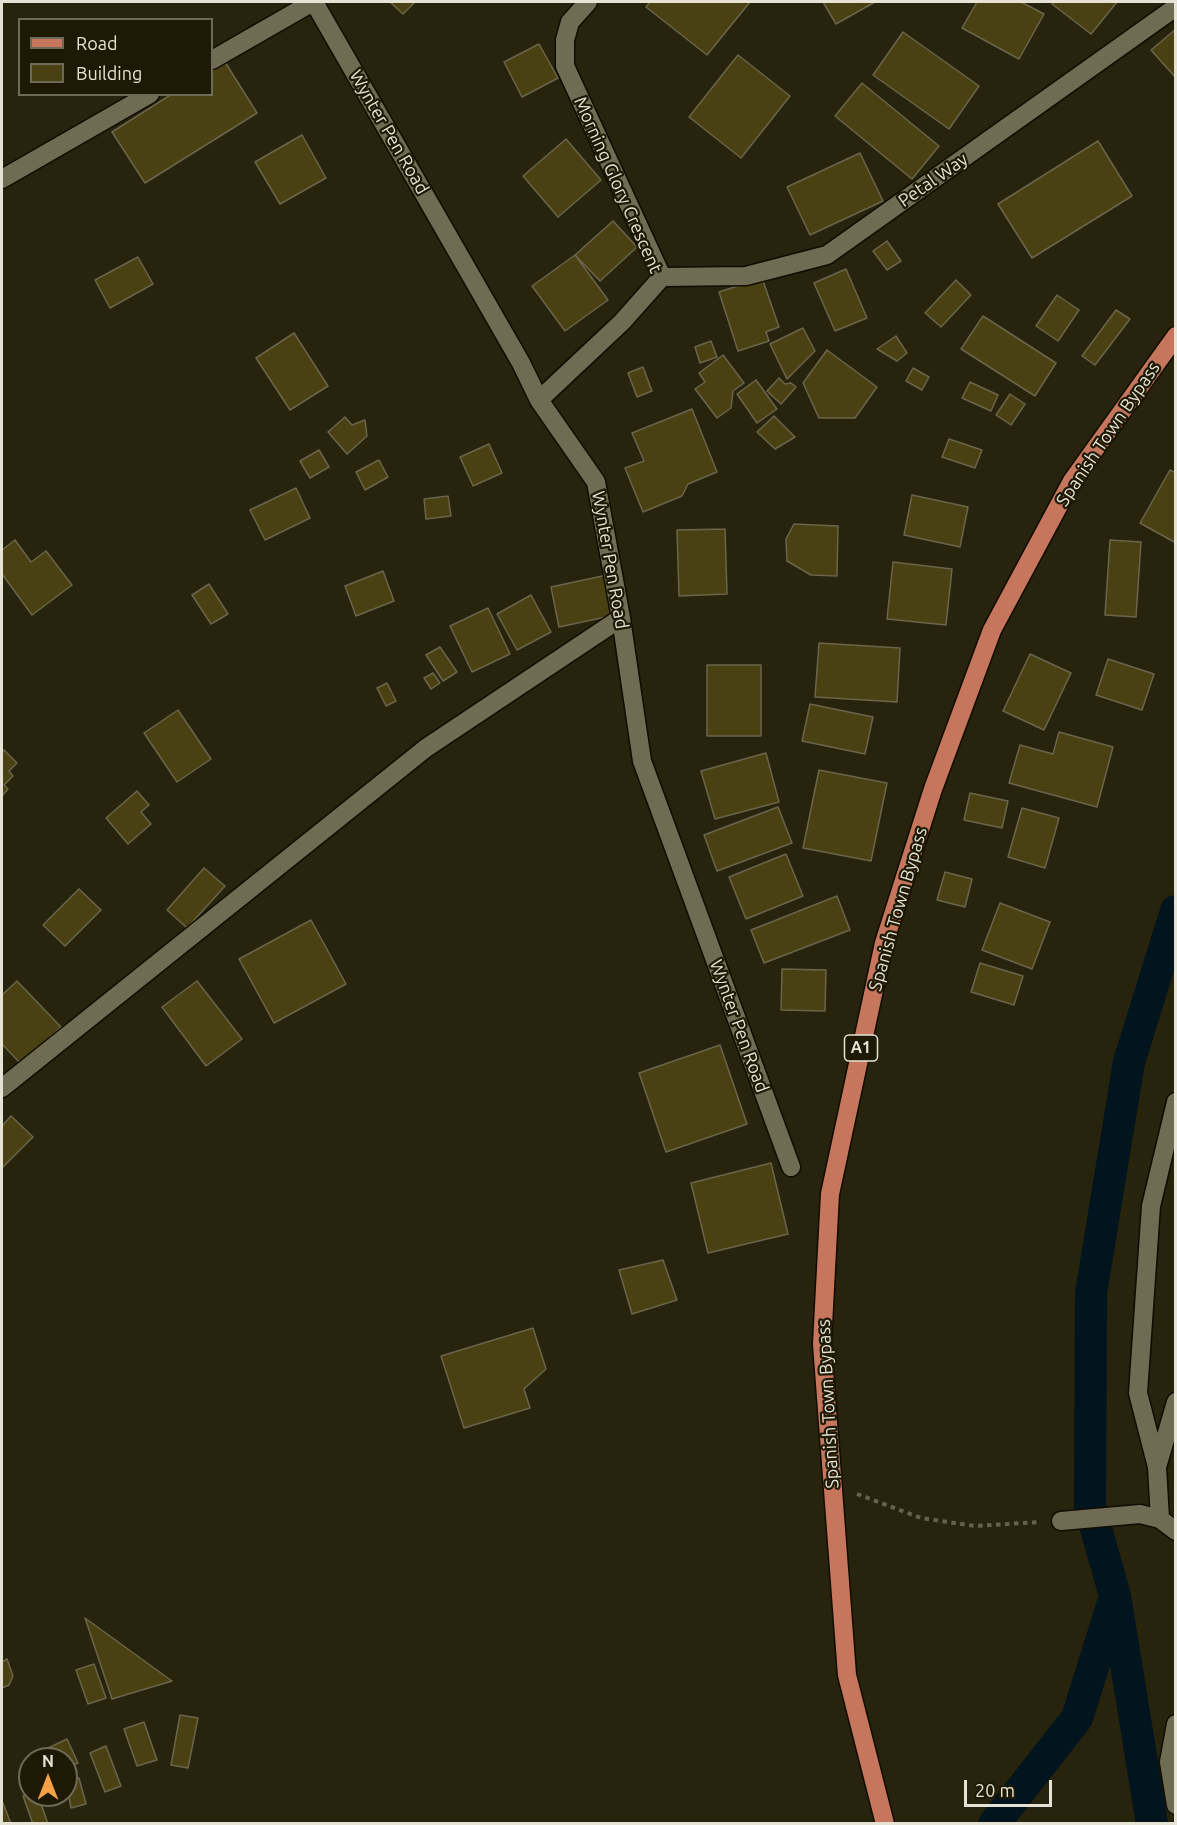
<!DOCTYPE html>
<style>
body{margin:0}
#map{position:relative;width:1177px;height:1825px;overflow:hidden;background:#27230c;font-family:Ubuntu,sans-serif}
canvas{display:block}
.frame{position:absolute;inset:0;border:3px solid #e6e3d5;pointer-events:none}
.legend{position:absolute;left:18px;top:18px;width:195px;height:78px;box-sizing:border-box;background:#1e1904;border:2px solid #6e6a58;margin:0;padding:8px 10px;list-style:none;font-size:18px;color:#e6e3d5}
.legend li{display:flex;align-items:center;gap:12px;height:30px}
.legend b{width:30px;border:2px solid #6e6a58}
.north{position:absolute;left:18px;top:1747px;width:60px;height:60px;box-sizing:border-box;background:#1e1904;border:2px solid #6e6a58;border-radius:50%;rotate:0deg;font-size:16px;font-weight:700;line-height:24px;text-align:center;color:#e6e3d5}
.north::after{content:'';display:block;margin:auto;width:21px;height:27px;background:#f5a246;clip-path:polygon(50% 0,100% 100%,50% 72%,0 100%)}
.scale{position:absolute;left:964px;top:1780px;width:88px;height:27px;box-sizing:border-box;border:3px solid #e6e3d5;border-top:0;padding-left:8px;font-size:18px;line-height:21px;white-space:nowrap;color:#e6e3d5;-webkit-text-stroke:4px #1e1904;paint-order:stroke}
</style>
<div id="map">
<canvas width="1177" height="1825"></canvas>
<div class="frame"></div>
<ul class="legend">
<li><b style="height:8px;background:#c5765d"></b>Road</li>
<li><b style="height:16px;background:#4a4113"></b>Building</li>
</ul>
<div class="north">N</div>
<div class="scale">20 m</div>
</div>
<script>
const c = document.querySelector('canvas').getContext('2d');
c.lineJoin = 'round';
const shape = rows => new Path2D(rows.map(r => 'M' + r).join(''));
function trace(path, color, width, dash) { c.strokeStyle = color; c.lineWidth = width; c.lineCap = dash ? 'butt' : 'round'; c.setLineDash(dash || []); c.stroke(path); }
function fillPath(path, color) { c.fillStyle = color; c.fill(path, 'evenodd'); }
function drawText(font, color, halo, rows, align = 'center') {
  c.font = font + ' Ubuntu,sans-serif'; c.lineWidth = 4.5; c.setLineDash([]); c.textBaseline = 'middle'; c.strokeStyle = halo; c.fillStyle = color; for (const [text, x, y, turn = 0] of rows) {
    c.save(); c.translate(x, y); c.rotate((+turn || 0) * Math.PI / 180); c.textAlign = isNaN(turn) ? turn : align; if (halo) c.strokeText(text, 0, 0); c.fillText(text, 0, 0); c.restore();
  }
}
trace(shape([
 [994,1824,1077,1718,1113,1603],
 [1152,1824,1115,1596,1090,1507,1091,1293,1129,1062,1176,911]
]), '#02151e', 32);
const building = shape([
 [390,2,415,2,403,14,390,2],
 [650,2,750,2,707,55,646,7,650,2],
 [823,2,875,2,836,24,823,2],
 [977,2,1021,2,1044,14,1019,59,962,28,977,2],
 [1055,2,1117,2,1091,34,1052,4,1055,2],
 [1176,29,1176,78,1151,50,1176,29],
 [903,32,979,86,949,129,873,75,903,32],
 [539,44,558,78,522,97,504,62,539,44],
 [738,55,790,96,741,158,689,117,738,55],
 [225,62,257,113,145,183,112,132,172,94,212,94,212,70,225,62],
 [862,83,939,146,912,179,835,116,862,83],
 [302,135,326,178,280,204,255,162,302,135],
 [566,139,601,180,558,217,523,176,566,139],
 [1098,141,1132,196,1032,258,998,204,1098,141],
 [860,153,883,201,810,235,787,187,860,153],
 [613,221,637,247,600,281,575,255,613,221],
 [887,241,901,261,887,270,873,251,887,241],
 [575,255,608,300,565,331,532,286,575,255],
 [138,257,153,284,110,308,95,280,138,257],
 [846,269,867,318,835,331,814,283,846,269],
 [762,278,779,327,766,332,769,341,738,351,719,292,762,278],
 [956,280,971,295,941,327,925,313,956,280],
 [1057,295,1079,310,1058,341,1036,326,1057,295],
 [1116,310,1130,319,1095,365,1082,356,1116,310],
 [983,316,1056,363,1035,396,961,349,983,316],
 [803,328,815,351,787,379,770,344,803,328],
 [294,333,328,386,290,410,256,358,294,333],
 [896,336,907,353,897,361,877,349,896,336],
 [711,341,717,357,700,363,695,347,711,341],
 [827,350,877,387,855,418,819,418,803,383,827,350],
 [723,355,744,383,733,391,731,408,717,418,695,389,705,382,699,373,723,355],
 [643,367,652,391,637,397,628,373,643,367],
 [913,368,929,377,922,390,906,381,913,368],
 [779,378,785,384,791,383,796,387,781,404,767,391,779,378],
 [756,380,777,409,757,423,737,394,756,380],
 [970,382,998,395,991,411,962,398,970,382],
 [1010,394,1025,404,1011,425,996,415,1010,394],
 [692,409,717,472,688,484,682,496,643,512,625,468,644,461,632,433,692,409],
 [774,416,795,437,775,449,757,432,774,416],
 [345,417,352,425,365,420,367,436,347,454,328,432,345,417],
 [949,439,982,450,975,468,942,457,949,439],
 [489,444,502,473,473,486,460,457,489,444],
 [319,450,329,467,310,478,300,461,319,450],
 [379,460,388,477,365,490,356,472,379,460],
 [1170,470,1176,473,1176,543,1140,523,1170,470],
 [296,488,310,518,265,540,250,510,296,488],
 [912,495,968,507,960,547,904,535,912,495],
 [448,496,451,516,426,519,424,499,448,496],
 [794,524,838,526,837,576,811,575,787,561,786,539,794,524],
 [725,529,727,594,679,596,677,530,725,529],
 [15,540,31,562,46,551,72,585,32,615,2,574,2,550,15,540],
 [1110,540,1141,542,1136,617,1105,615,1110,540],
 [893,562,952,569,946,625,887,619,893,562],
 [383,571,394,601,356,616,345,586,383,571],
 [607,575,615,615,559,627,551,587,607,575],
 [209,584,228,614,211,624,192,595,209,584],
 [531,595,551,632,517,650,497,614,531,595],
 [488,608,510,654,472,672,450,626,488,608],
 [819,643,900,648,897,702,815,697,819,643],
 [440,647,457,672,443,681,426,655,440,647],
 [1030,654,1071,673,1044,730,1003,711,1030,654],
 [1108,659,1154,674,1142,710,1096,695,1108,659],
 [707,665,761,665,761,736,707,736,707,665],
 [433,673,440,683,431,689,424,678,433,673],
 [387,683,396,701,386,706,377,688,387,683],
 [810,704,873,717,865,754,802,741,810,704],
 [178,710,211,759,177,782,144,733,178,710],
 [1059,732,1113,747,1097,807,1009,783,1020,745,1053,754,1059,732],
 [4,750,17,763,9,771,13,776,4,785,8,789,2,796,2,752,4,750],
 [766,753,779,802,715,819,701,771,766,753],
 [819,770,887,783,871,861,803,848,819,770],
 [137,791,149,805,141,812,151,824,128,844,106,818,137,791],
 [970,793,1008,801,1002,828,964,820,970,793],
 [778,807,792,843,717,871,704,835,778,807],
 [1022,808,1059,818,1045,868,1008,857,1022,808],
 [786,854,803,896,746,919,729,877,786,854],
 [204,868,225,886,187,928,167,910,204,868],
 [945,872,972,879,965,907,937,900,945,872],
 [79,889,101,910,65,946,43,925,79,889],
 [837,896,850,930,764,963,751,930,837,896],
 [1000,903,1050,922,1032,969,982,950,1000,903],
 [311,920,346,984,274,1023,239,959,311,920],
 [980,963,1023,976,1014,1005,971,992,980,963],
 [782,969,826,970,825,1011,781,1010,782,969],
 [17,981,61,1027,21,1064,2,1044,2,995,17,981],
 [197,981,242,1039,206,1066,162,1007,197,981],
 [720,1045,747,1124,666,1152,639,1073,720,1045],
 [11,1116,33,1137,2,1168,2,1126,11,1116],
 [771,1163,788,1234,708,1253,691,1183,771,1163],
 [663,1260,677,1300,632,1314,619,1270,663,1260],
 [533,1328,546,1369,524,1389,530,1408,464,1428,441,1356,533,1328],
 [85,1618,172,1681,112,1699,85,1618],
 [7,1659,13,1676,9,1685,2,1688,2,1662,7,1659],
 [94,1664,106,1698,88,1704,76,1670,94,1664],
 [180,1715,198,1718,188,1768,171,1765,180,1715],
 [144,1722,157,1760,137,1766,124,1729,144,1722],
 [67,1739,78,1763,66,1768,66,1759,48,1759,44,1750,67,1739],
 [106,1746,121,1786,105,1792,90,1753,106,1746],
 [79,1778,86,1804,71,1808,66,1781,79,1778],
 [30,1794,38,1795,48,1824,33,1824,23,1796,30,1794],
 [2,1803,3,1803,11,1824,2,1824,2,1803]
]);
fillPath(building, '#4a4113');
trace(building, '#6a654c', 1.5);
const minor = shape([
 [314,2,521,363,539,400,596,482,621,618,642,761,791,1167],
 [212,60,313,2],
 [2,179,150,94],
 [662,277,746,276,827,255,1176,7],
 [539,400,622,322,662,277,565,66,565,40,570,22,588,2],
 [2,1088,426,748,621,618],
 [1157,1467,1138,1393,1151,1206,1176,1102],
 [1160,1519,1157,1467,1176,1402],
 [1061,1521,1140,1514,1160,1519,1176,1531],
 [1176,1724,1169,1762,1176,1805]
]);
const major = shape([
 [885,1824,847,1675,822,1344,830,1194,884,943,933,789,992,630,1072,481,1176,336]
]);
trace(minor, '#100c00', 21);
trace(major, '#100c00', 21);
trace(shape([
 [857,1494,921,1518,975,1526,1040,1522]
]), '#66624e', 4, [4.5, 4.5]);
trace(minor, '#706b53', 18);
trace(major, '#c5765d', 18);
for (const [x, y, w] of [
 [861,1048,33]
]) { const box = new Path2D(); box.roundRect(x - w / 2, y - 13, w, 26, 4.5); c.fillStyle = '#1e1904'; c.fill(box); trace(box, '#e6e3d5', 1.5); }
drawText('bold 16px', '#e6e3d5', null, [
 ["A1",861,1048]
]);
drawText('18px', '#e6e3d5', '#1e1904', [
 ["Wynter Pen Road",389,132,60],
 ["Petal Way",933,180,-35],
 ["Morning Glory Crescent",618,185,66],
 ["Spanish Town Bypass",1108,434,-56],
 ["Wynter Pen Road",610,560,80],
 ["Spanish Town Bypass",898,909,-74],
 ["Wynter Pen Road",739,1026,70],
 ["Spanish Town Bypass",828,1404,-93]
]);
</script>
